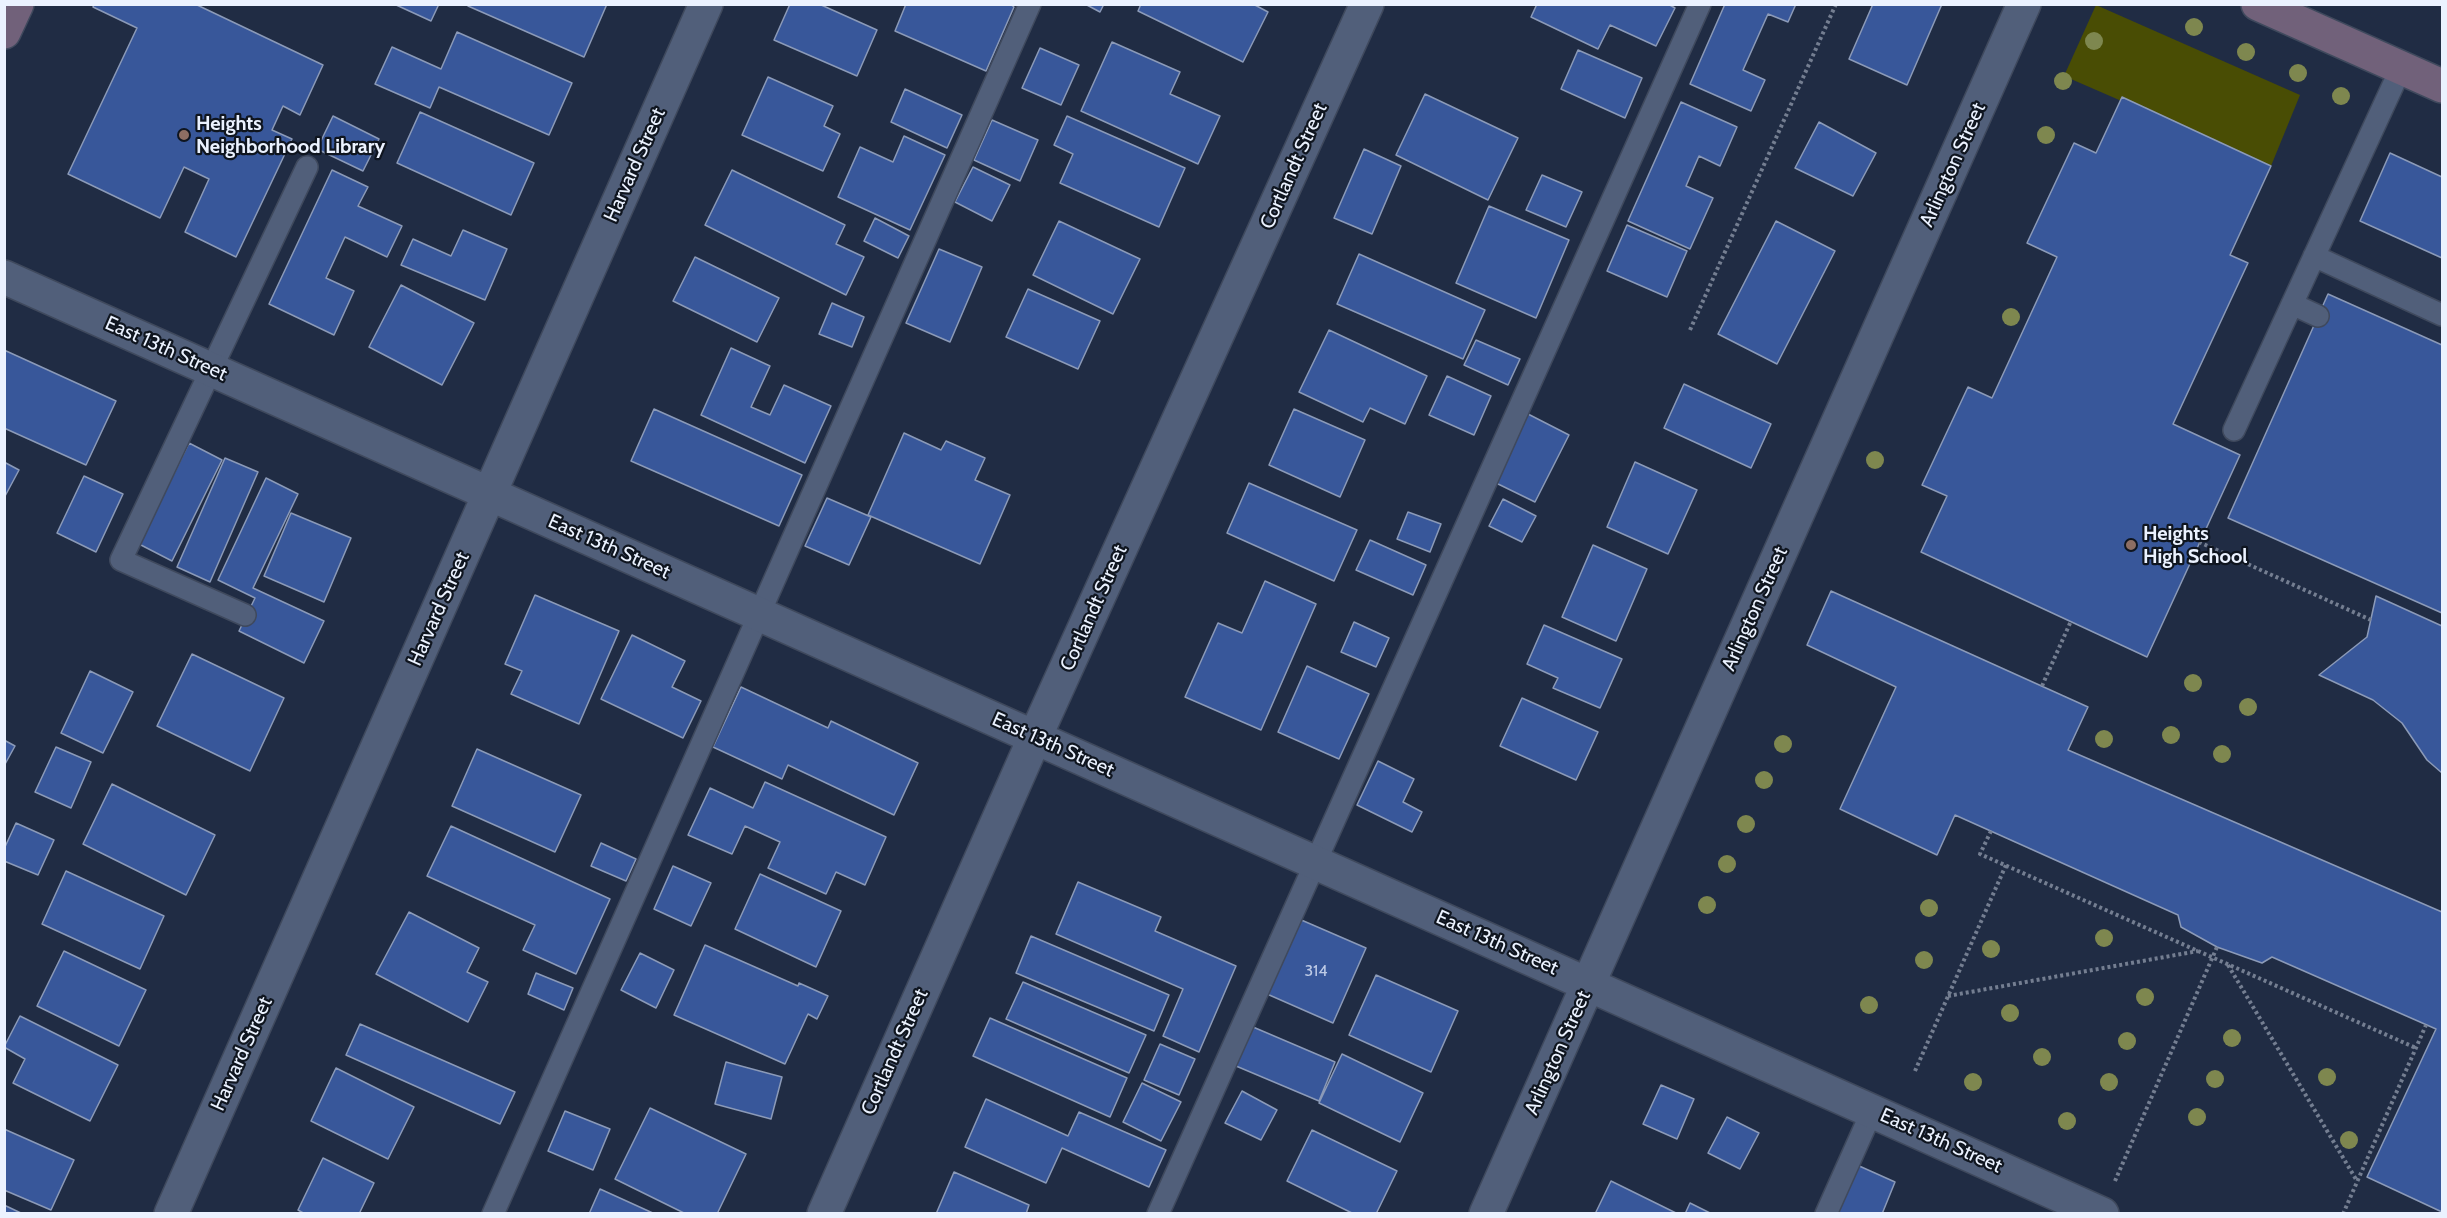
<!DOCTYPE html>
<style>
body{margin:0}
#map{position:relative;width:2447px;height:1218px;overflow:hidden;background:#202c44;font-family:Cabin,sans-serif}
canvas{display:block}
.frame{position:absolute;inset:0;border:6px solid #ebf2ff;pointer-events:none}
</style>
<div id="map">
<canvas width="2447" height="1218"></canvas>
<div class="frame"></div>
</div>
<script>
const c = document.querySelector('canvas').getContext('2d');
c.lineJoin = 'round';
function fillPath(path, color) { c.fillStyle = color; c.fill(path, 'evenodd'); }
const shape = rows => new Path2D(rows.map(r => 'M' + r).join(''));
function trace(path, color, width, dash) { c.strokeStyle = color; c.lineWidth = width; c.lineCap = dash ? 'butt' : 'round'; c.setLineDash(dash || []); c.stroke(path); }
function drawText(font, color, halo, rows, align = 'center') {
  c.font = font + ' Cabin,sans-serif'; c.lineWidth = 4.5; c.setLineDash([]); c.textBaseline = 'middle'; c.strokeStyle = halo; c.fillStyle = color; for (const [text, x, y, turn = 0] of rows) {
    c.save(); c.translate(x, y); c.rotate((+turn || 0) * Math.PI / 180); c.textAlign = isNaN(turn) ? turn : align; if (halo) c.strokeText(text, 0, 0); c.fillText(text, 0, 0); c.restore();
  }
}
fillPath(shape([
 [2096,5,2300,95,2271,166,2064,76]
]), '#494d04');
const building = shape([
 [94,4,195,4,323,65,300,115,283,106,272,130,292,139,236,257,185,232,209,179,184,167,160,218,68,174,137,28,93,7,94,4],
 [394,4,439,4,431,21,394,4],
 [469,4,607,4,584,57,468,6,469,4],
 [790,4,819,4,877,30,857,76,774,40,790,4],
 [906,4,1010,4,1014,7,986,71,895,31,906,4],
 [1085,4,1104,4,1100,12,1085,4],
 [1141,4,1253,4,1268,12,1243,62,1138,11,1141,4],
 [1537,4,1668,4,1675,8,1656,46,1610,25,1598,49,1531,17,1537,4],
 [1725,4,1796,4,1788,22,1768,14,1743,70,1765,80,1751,111,1690,84,1725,4],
 [1873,4,1942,4,1907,85,1849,59,1873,4],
 [457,32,572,83,549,135,439,87,430,108,375,84,392,47,441,69,457,32],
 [1112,42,1180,72,1170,94,1220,116,1198,164,1081,111,1112,42],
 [1040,48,1079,65,1061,105,1022,88,1040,48],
 [1578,50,1642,78,1625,118,1561,89,1578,50],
 [768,77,833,106,824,126,840,134,823,171,742,135,768,77],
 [905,89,962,115,947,148,891,122,905,89],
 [1425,94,1518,138,1488,200,1396,155,1425,94],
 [2122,97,2271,166,2230,255,2248,263,2173,424,2240,455,2147,657,1921,552,1947,496,1922,485,1968,387,1992,398,2057,257,2027,243,2074,143,2096,153,2122,97],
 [1681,102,1737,127,1720,166,1699,156,1686,186,1713,198,1690,249,1628,221,1681,102],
 [420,112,534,163,511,215,397,163,420,112],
 [333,116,379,139,363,171,317,149,333,116],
 [1067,116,1185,168,1159,227,1060,183,1073,154,1054,145,1067,116],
 [992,120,1038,140,1020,181,974,160,992,120],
 [1819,122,1876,153,1853,196,1795,168,1819,122],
 [904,136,945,155,910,230,838,197,860,147,893,162,904,136],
 [1364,149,1401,166,1372,234,1334,218,1364,149],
 [2390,153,2442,177,2442,258,2360,221,2390,153],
 [973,167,1010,185,992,221,955,202,973,167],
 [332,170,368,187,358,206,402,226,387,257,345,237,326,278,354,291,334,335,269,304,332,170],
 [732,170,845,225,836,244,864,257,846,295,705,225,732,170],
 [1542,175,1582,192,1566,227,1526,210,1542,175],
 [1489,206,1569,240,1536,318,1456,283,1489,206],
 [875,218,909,236,898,258,864,241,875,218],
 [1059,221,1140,259,1113,314,1033,275,1059,221],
 [1776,221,1835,251,1777,364,1718,334,1776,221],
 [1627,225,1687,251,1667,297,1607,271,1627,225],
 [463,230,507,249,485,300,401,265,413,239,451,256,463,230],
 [939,249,982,267,950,342,906,323,939,249],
 [1359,254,1485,310,1463,359,1337,304,1359,254],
 [695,257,779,298,757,342,673,301,695,257],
 [401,285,474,323,442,385,369,347,401,285],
 [1028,289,1100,321,1078,369,1006,337,1028,289],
 [2328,294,2442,345,2442,613,2228,518,2328,294],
 [832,303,864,317,852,347,819,334,832,303],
 [1329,330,1427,376,1405,424,1370,408,1363,422,1299,392,1329,330],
 [1476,340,1520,359,1508,385,1464,365,1476,340],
 [731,348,770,366,751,407,770,415,784,385,831,406,805,463,701,415,731,348],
 [4,350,116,401,86,465,4,428,4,350],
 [1447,376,1491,396,1474,435,1429,415,1447,376],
 [1684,384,1771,424,1751,468,1664,428,1684,384],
 [654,409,802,475,779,526,631,461,654,409],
 [1294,409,1365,440,1340,497,1269,465,1294,409],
 [1528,414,1569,435,1535,502,1494,482,1528,414],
 [904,433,941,450,946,441,985,458,975,480,1010,495,980,564,868,515,904,433],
 [189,443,222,460,172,561,139,544,189,443],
 [225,458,258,472,210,582,177,567,225,458],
 [4,462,19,470,4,498,4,462],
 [1635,462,1697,490,1668,554,1607,527,1635,462],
 [84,476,123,494,96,552,57,533,84,476],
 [266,478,298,494,253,588,324,621,304,663,239,631,255,598,218,580,266,478],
 [1249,483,1357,530,1334,581,1227,533,1249,483],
 [827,498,871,517,849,565,805,546,827,498],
 [1503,499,1536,516,1522,542,1489,526,1503,499],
 [1408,512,1441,524,1430,552,1397,539,1408,512],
 [291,513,351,538,324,602,264,576,291,513],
 [1370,540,1426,565,1413,595,1356,570,1370,540],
 [1593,545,1647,569,1616,641,1562,617,1593,545],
 [1265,581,1316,604,1261,730,1185,697,1218,623,1242,633,1265,581],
 [1831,591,2088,707,2068,750,2442,912,2442,1212,2367,1177,2436,1029,2272,957,2262,963,2217,947,2181,927,2178,915,1955,815,1937,855,1840,809,1896,687,1807,645,1831,591],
 [535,595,619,631,579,724,511,694,522,671,505,664,535,595],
 [2376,596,2442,626,2442,773,2427,760,2402,723,2373,700,2319,675,2367,637,2376,596],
 [1354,622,1389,638,1376,667,1341,652,1354,622],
 [1544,625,1622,659,1600,708,1553,688,1558,678,1527,664,1544,625],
 [632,635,685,661,672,687,701,701,683,738,601,699,632,635],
 [192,654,284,698,250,771,157,726,192,654],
 [1307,666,1369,694,1339,759,1278,732,1307,666],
 [90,671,133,692,103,753,61,733,90,671],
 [741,687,828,728,831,721,918,763,894,815,788,765,782,779,713,747,741,687],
 [1522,698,1598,732,1576,780,1500,746,1522,698],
 [4,740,15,746,4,766,4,740],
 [56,747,91,762,71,808,35,792,56,747],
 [477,749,581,795,555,852,452,806,477,749],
 [1378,761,1414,779,1403,802,1422,812,1412,832,1357,805,1378,761],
 [765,782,886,837,865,885,836,872,826,894,768,868,780,842,745,826,732,854,688,835,710,788,753,808,765,782],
 [112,784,215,835,186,895,83,844,112,784],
 [16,823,54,840,38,875,4,861,4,849,16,823],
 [451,826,610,899,576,974,523,950,535,925,427,876,451,826],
 [601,843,636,859,626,881,591,866,601,843],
 [673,866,711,883,691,926,654,909,673,866],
 [66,871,164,916,140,969,42,924,66,871],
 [760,874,841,911,816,967,735,929,760,874],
 [1078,882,1161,917,1155,931,1236,966,1199,1052,1163,1036,1183,989,1056,934,1078,882],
 [409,912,479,948,467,972,488,982,468,1022,376,974,409,912],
 [1299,919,1366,948,1333,1023,1267,994,1299,919],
 [1031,936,1169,995,1154,1031,1016,973,1031,936],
 [705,945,798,986,799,983,828,996,817,1019,808,1014,785,1064,674,1015,705,945],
 [64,951,146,990,119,1046,37,1006,64,951],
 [640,953,674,970,656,1008,621,990,640,953],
 [536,973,573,988,564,1010,528,994,536,973],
 [1376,975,1458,1011,1431,1072,1349,1035,1376,975],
 [1023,982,1146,1035,1129,1073,1006,1019,1023,982],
 [20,1016,118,1065,90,1121,13,1083,25,1059,4,1047,20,1016],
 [990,1018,1127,1078,1110,1117,973,1056,990,1018],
 [360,1024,515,1092,500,1124,346,1055,360,1024],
 [1253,1027,1335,1062,1319,1101,1236,1066,1253,1027],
 [1160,1044,1195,1059,1179,1095,1144,1080,1160,1044],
 [1342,1054,1423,1093,1400,1142,1319,1103,1342,1054],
 [726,1062,782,1077,771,1119,715,1104,726,1062],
 [336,1068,414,1107,388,1159,311,1121,336,1068],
 [1142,1083,1181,1102,1161,1141,1123,1122,1142,1083],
 [1661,1085,1694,1099,1677,1139,1643,1124,1661,1085],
 [1242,1091,1277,1110,1261,1140,1225,1123,1242,1091],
 [986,1099,1068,1136,1079,1112,1166,1150,1149,1187,1062,1148,1046,1183,965,1147,986,1099],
 [650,1108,746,1154,717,1214,686,1214,615,1179,650,1108],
 [565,1111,610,1129,593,1170,548,1151,565,1111],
 [1727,1117,1759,1133,1740,1169,1708,1153,1727,1117],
 [4,1129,74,1160,51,1210,4,1190,4,1129],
 [1312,1130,1397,1171,1376,1214,1354,1214,1287,1181,1312,1130],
 [323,1158,374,1183,359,1214,305,1214,298,1210,323,1158],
 [1857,1165,1895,1182,1882,1214,1835,1214,1857,1165],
 [954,1172,1029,1205,1026,1214,936,1214,954,1172],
 [1611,1181,1678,1214,1595,1214,1611,1181],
 [600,1189,655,1214,589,1214,600,1189],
 [1690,1203,1710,1213,1710,1214,1685,1214,1690,1203],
 [4,1205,23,1214,4,1214,4,1205]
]);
fillPath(building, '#38579a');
trace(building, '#8b9ab8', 1.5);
const lane = shape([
 [2314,256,2442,315],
 [2292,304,2318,316],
 [2234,430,2401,68],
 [245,615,121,560,307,167],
 [493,1214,1030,4],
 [1158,1214,1700,4],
 [1826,1214,1872,1111]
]);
const street = shape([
 [4,277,2102,1214],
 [171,1214,706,4],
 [824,1214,1035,737,1367,4],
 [1486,1214,2024,4]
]);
const secondary = shape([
 [2258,4,2442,86],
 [4,32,17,4]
]);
trace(lane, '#3f495d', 24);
trace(street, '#3f495d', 36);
trace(secondary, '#3f495d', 36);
trace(shape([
 [1690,330,1836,4],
 [2199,542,2371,620],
 [1991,831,1980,854,2416,1048],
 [2228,965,2357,1181],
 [1948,996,2198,951],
 [1915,1071,2006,865],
 [2115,1181,2217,947],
 [2343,1214,2426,1025]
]), '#747e91', 4, [3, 3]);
trace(lane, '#515f7a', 21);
trace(street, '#515f7a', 33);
trace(secondary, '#71617a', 33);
trace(shape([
 [2042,686,2071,621]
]), '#747e91', 4, [3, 3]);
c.fillStyle = '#7e874f';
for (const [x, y] of [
 [2194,27],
 [2094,41],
 [2246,52],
 [2298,73],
 [2063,81],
 [2341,96],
 [2046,135],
 [2011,317],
 [1875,460],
 [2193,683],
 [2248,707],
 [2171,735],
 [2104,739],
 [1783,744],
 [2222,754],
 [1764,780],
 [1746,824],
 [1727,864],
 [1707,905],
 [1929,908],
 [2104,938],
 [1991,949],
 [1924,960],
 [2145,997],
 [1869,1005],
 [2010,1013],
 [2232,1038],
 [2127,1041],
 [2042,1057],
 [2327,1077],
 [2215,1079],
 [1973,1082],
 [2109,1082],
 [2197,1117],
 [2067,1121],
 [2349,1140]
]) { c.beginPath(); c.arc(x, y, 9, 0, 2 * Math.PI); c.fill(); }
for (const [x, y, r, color] of [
 [184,135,6,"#8d6e63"],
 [2131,545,6,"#8d6e63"]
]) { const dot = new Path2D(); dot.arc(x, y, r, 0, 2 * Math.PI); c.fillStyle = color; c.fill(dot); trace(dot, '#0f151f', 2); }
drawText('16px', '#becbe6', null, [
 ["314",1316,971]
]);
drawText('bold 20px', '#ebf2ff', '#0f151f', [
 ["Heights",196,124],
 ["Neighborhood Library",196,147],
 ["Heights",2143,534],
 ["High School",2143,557]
], 'left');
drawText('20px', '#ebf2ff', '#0f151f', [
 ["Harvard Street",635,165,-66],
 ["Arlington Street",1953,165,-66],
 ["Cortlandt Street",1294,166,-66],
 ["East 13th Street",166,349,24],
 ["East 13th Street",609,547,24],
 ["Cortlandt Street",1094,608,-66],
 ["Harvard Street",439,609,-66],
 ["Arlington Street",1755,609,-66],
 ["East 13th Street",1053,745,24],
 ["East 13th Street",1497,943,24],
 ["Cortlandt Street",895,1052,-66],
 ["Arlington Street",1558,1053,-66],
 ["Harvard Street",242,1054,-66],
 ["East 13th Street",1941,1141,24]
]);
</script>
